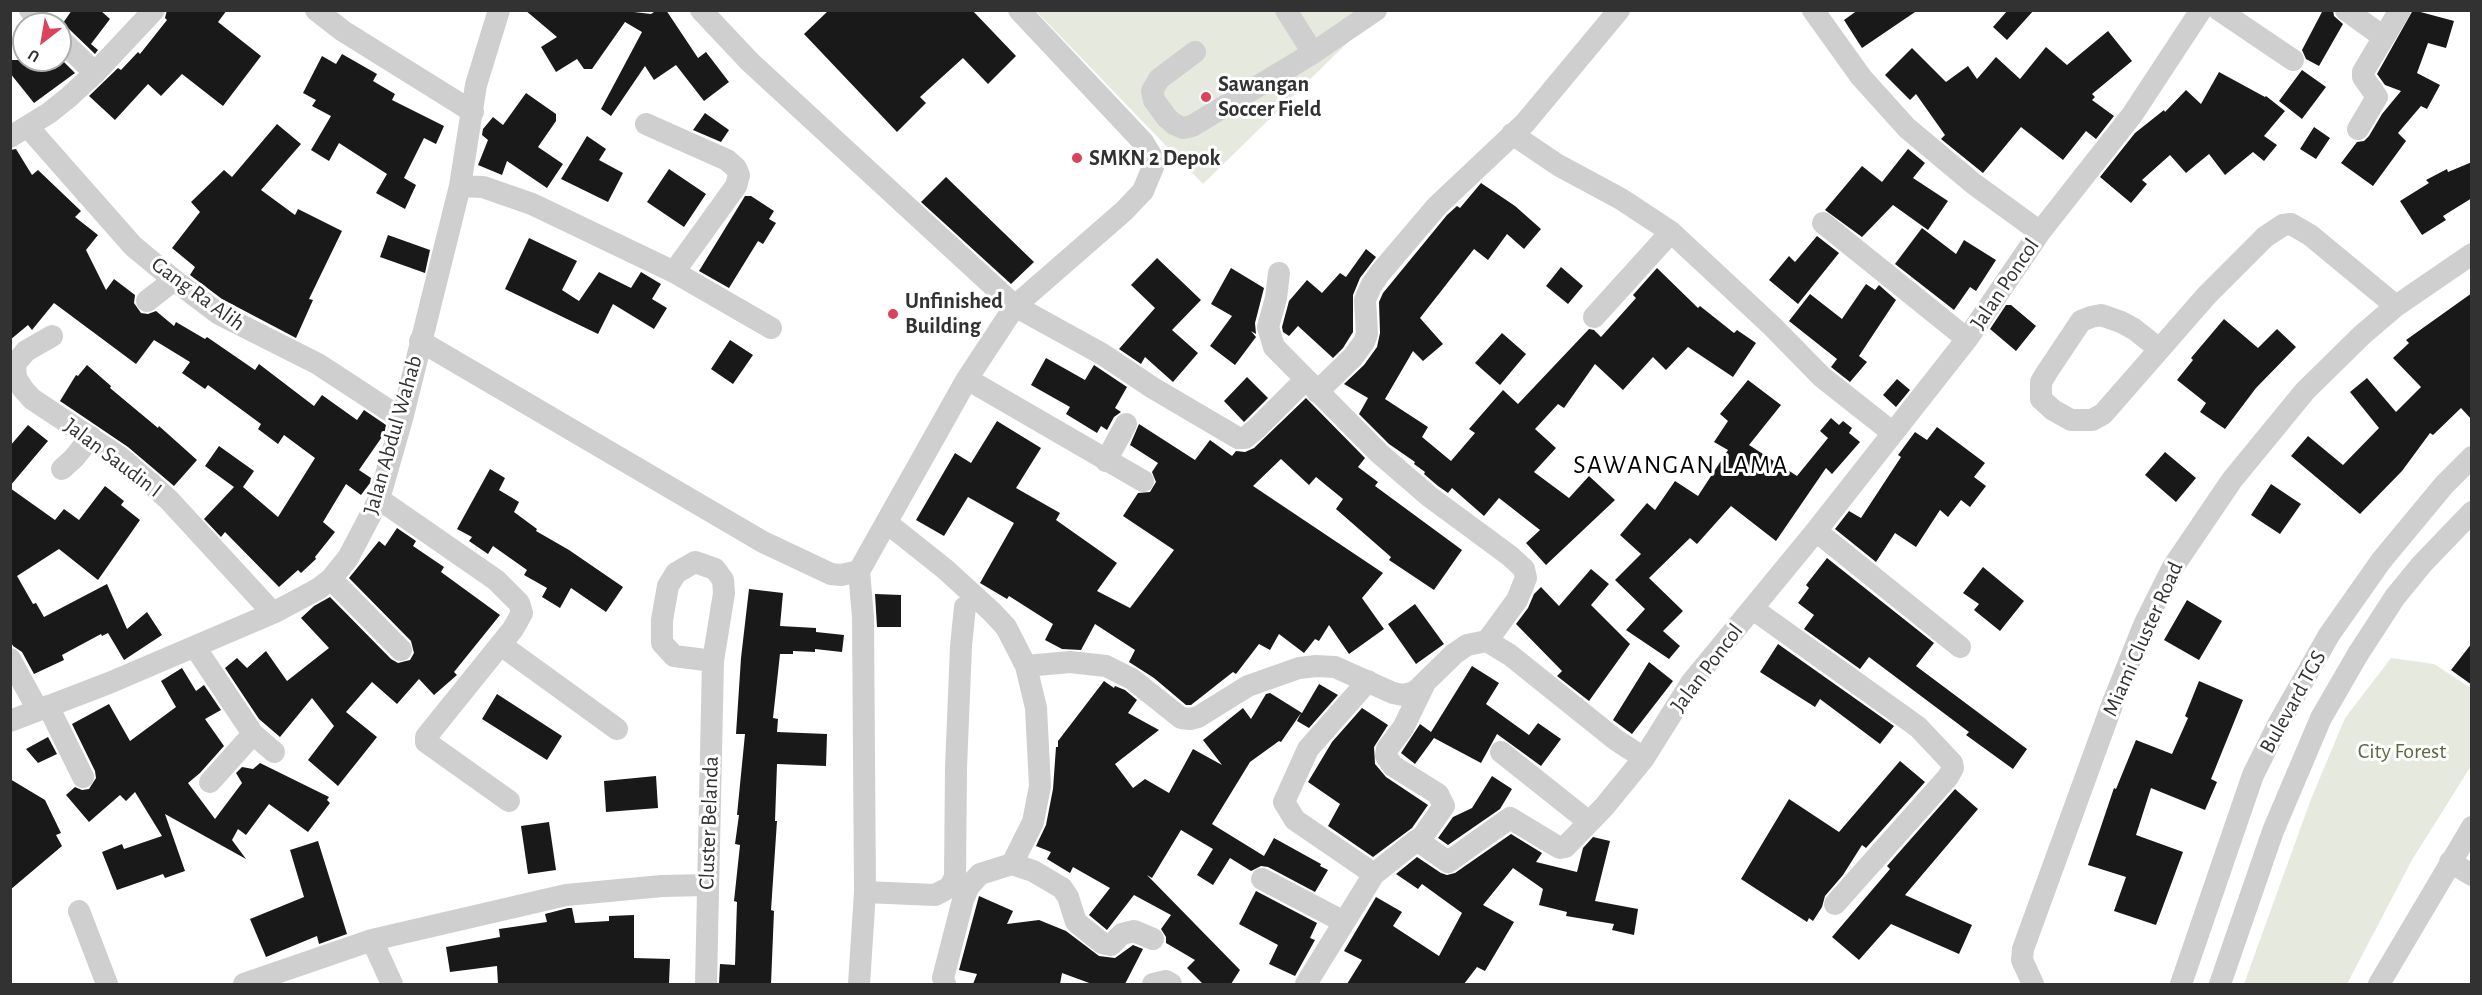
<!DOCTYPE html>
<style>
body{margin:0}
#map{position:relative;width:2482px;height:995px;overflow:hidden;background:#fff;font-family:"Alegreya Sans",sans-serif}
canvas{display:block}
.frame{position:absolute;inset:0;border:12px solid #323232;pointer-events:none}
.north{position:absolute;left:12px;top:12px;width:60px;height:60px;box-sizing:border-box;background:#fff;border:2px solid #adadad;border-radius:50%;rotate:211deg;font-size:16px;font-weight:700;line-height:24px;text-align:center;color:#323232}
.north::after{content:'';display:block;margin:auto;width:21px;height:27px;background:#db425b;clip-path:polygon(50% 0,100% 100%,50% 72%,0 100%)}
</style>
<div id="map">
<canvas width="2482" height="995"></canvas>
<div class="frame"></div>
<div class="north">U</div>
</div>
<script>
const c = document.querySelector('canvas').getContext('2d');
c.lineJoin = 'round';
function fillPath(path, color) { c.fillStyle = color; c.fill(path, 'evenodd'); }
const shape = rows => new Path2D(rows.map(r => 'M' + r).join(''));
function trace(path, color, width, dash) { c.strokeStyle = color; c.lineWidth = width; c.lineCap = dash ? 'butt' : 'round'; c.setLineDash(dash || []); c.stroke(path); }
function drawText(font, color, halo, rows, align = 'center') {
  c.font = font + ' "Alegreya Sans",sans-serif'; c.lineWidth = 6; c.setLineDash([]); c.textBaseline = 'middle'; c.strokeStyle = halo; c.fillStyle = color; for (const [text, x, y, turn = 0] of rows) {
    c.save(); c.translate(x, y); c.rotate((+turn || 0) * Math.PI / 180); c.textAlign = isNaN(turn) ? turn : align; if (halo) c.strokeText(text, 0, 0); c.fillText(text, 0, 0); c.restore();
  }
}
fillPath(shape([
 [1036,11,1380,11,1203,184],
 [2391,658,2434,664,2471,688,2471,766,2412,860,2347,984,2244,984,2311,799,2345,718]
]), '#e6eade');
fillPath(shape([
 [72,10,100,10,110,19,91,44,98,50,95,54,69,29,61,26],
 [167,10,227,10,218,22,261,56,223,106,182,74,161,96,148,84,115,120,89,96,118,68,121,70,138,52,140,54,167,20,165,18],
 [525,10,617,10,651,14,657,10,666,10,698,58,706,52,729,82,704,101,676,65,654,80,645,66,611,116,601,109,642,32,625,22,592,69,584,69,577,59,556,72,541,47,557,37],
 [829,10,972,10,1016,56,988,84,963,58,920,97,926,103,897,132,804,34],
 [1858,10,1918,10,1862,48,1844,20],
 [2008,10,2034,10,2007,40,1993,27],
 [2323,10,2333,10,2334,16,2343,24,2319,66,2306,59,2302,50],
 [2413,10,2454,21,2446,48,2428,43,2417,73,2440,85,2427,109,2421,106,2398,133,2406,141,2373,186,2341,163,2357,142,2364,141,2369,136,2382,114,2401,91,2385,85,2377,74],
 [2108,31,2132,61,2092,94,2095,97,2092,100,2114,116,2096,139,2086,131,2063,160,2021,127,1983,173,1941,139,1945,135,1916,94,1910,100,1885,75,1912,48,1946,82,1968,66,1977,79,1996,57,2020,79,2046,47,2067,65],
 [342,54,377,74,373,81,395,94,392,100,444,126,436,144,424,138,404,178,416,185,405,209,376,193,387,174,339,143,329,161,311,150,331,116,312,106,316,100,303,93,322,56,336,64],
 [60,58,75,73,34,103,10,73,10,60,60,60],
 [2302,70,2326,87,2302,119,2279,101],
 [2219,72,2265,97,2266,96,2285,111,2264,136,2277,145,2264,161,2253,152,2225,175,2209,154,2186,173,2170,155,2142,180,2147,184,2131,203,2100,177,2135,133,2164,110,2165,112,2186,90,2201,104],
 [526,93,556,114,556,121,538,147,563,164,547,188,507,161,502,175,478,165,488,140,482,135,483,129,493,117,503,125],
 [705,113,729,130,721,142,693,130],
 [277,124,301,144,261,190,295,215,298,209,342,231,309,299,313,300,296,338,222,299,190,275,195,267,172,248,200,212,191,202,224,170,232,177],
 [2314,127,2330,138,2316,159,2300,149],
 [587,136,606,149,599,160,623,173,608,202,561,179],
 [16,149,32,175,38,170,81,211,75,217,98,235,86,250,106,290,114,279,135,295,134,303,141,313,148,314,156,311,174,326,176,322,205,339,207,337,255,370,259,364,314,406,322,395,357,420,364,410,386,425,384,434,359,470,371,478,370,483,361,495,346,484,323,522,335,532,315,557,316,559,301,573,298,570,279,587,225,532,221,537,204,519,234,487,205,466,219,446,254,471,243,487,278,517,315,458,284,435,278,444,258,429,261,424,208,385,205,389,182,373,190,362,154,340,136,364,54,303,32,330,28,325,10,340,10,150],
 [1908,149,1925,163,1913,178,1948,201,1928,230,1893,205,1862,237,1825,210,1862,166,1882,182],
 [2472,162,2472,198,2443,216,2446,220,2422,235,2400,201,2429,183,2426,180,2447,169,2448,172],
 [669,169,706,194,684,227,647,202],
 [946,177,1034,262,1011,284,921,202],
 [1481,183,1515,206,1541,229,1524,249,1507,234,1488,260,1474,249,1420,318,1443,344,1423,361,1413,351,1385,399,1428,427,1422,437,1451,461,1475,433,1469,429,1503,390,1518,404,1589,329,1594,330,1601,337,1636,298,1633,295,1657,268,1698,308,1700,306,1734,333,1737,330,1756,343,1733,377,1688,347,1666,370,1653,357,1623,390,1595,364,1564,408,1558,404,1535,429,1556,448,1534,472,1569,498,1589,476,1615,500,1546,565,1526,543,1540,530,1499,498,1484,516,1452,488,1448,493,1438,486,1424,474,1425,472,1414,464,1415,462,1389,444,1359,414,1368,398,1344,384,1364,365,1377,347,1380,333,1379,302,1383,293,1447,215,1457,206,1460,208],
 [745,196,751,196,774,211,769,219,776,223,763,244,758,241,729,288,699,271],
 [1922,228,1956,254,1964,240,1996,260,1976,291,1970,287,1954,310,1895,264],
 [388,235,430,250,425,273,380,257],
 [1817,236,1839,253,1798,304,1769,280,1789,256,1795,262],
 [529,238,577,261,562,290,579,301,599,272,631,288,641,272,661,284,652,299,667,308,654,329,613,304,598,334,505,289],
 [1366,249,1376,257,1360,278,1353,295,1353,332,1343,348,1333,358,1298,326,1289,336,1283,332,1282,327,1289,301,1307,280,1322,293,1340,273,1346,277],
 [1157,258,1201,300,1172,330,1198,353,1173,382,1145,357,1141,364,1119,349,1155,308,1131,285],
 [1561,267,1583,286,1568,304,1546,286],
 [1231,268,1264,288,1255,323,1256,334,1251,331,1256,337,1235,365,1210,346,1232,316,1211,304],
 [1866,284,1875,290,1879,285,1896,300,1859,356,1867,362,1850,382,1831,367,1837,359,1789,321,1810,294,1842,319],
 [2472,293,2472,420,2461,408,2433,435,2430,433,2402,471,2360,514,2291,456,2308,436,2343,465,2379,428,2350,392,2367,378,2396,412,2421,387,2393,358,2409,343,2406,340],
 [2006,305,2011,305,2036,326,2016,351,1990,329],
 [2224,319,2258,348,2277,329,2296,347,2256,388,2225,429,2200,412,2206,403,2177,380,2193,360,2191,358],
 [1502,333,1526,354,1500,385,1475,363],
 [730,340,753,355,733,384,711,369],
 [1046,358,1085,380,1094,365,1127,387,1115,408,1121,412,1114,417,1107,430,1101,426,1097,433,1066,414,1070,407,1031,385],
 [87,365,111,386,110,388,158,428,159,426,197,460,174,486,128,447,60,401,76,375,78,376],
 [1247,377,1268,398,1244,422,1224,401],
 [1897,379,1910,390,1896,407,1883,395],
 [1748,380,1781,405,1749,445,1797,476,1828,438,1820,431,1831,418,1839,425,1843,421,1852,428,1849,433,1860,442,1832,474,1826,468,1776,541,1731,506,1697,544,1690,538,1649,578,1683,611,1663,631,1680,646,1669,659,1626,630,1645,609,1615,580,1641,554,1620,535,1647,503,1655,510,1675,481,1698,496,1728,450,1714,442,1728,421,1720,414],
 [1306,398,1365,458,1358,467,1378,482,1375,486,1462,550,1434,590,1389,560,1391,557,1336,509,1343,499,1316,477,1309,485,1281,459,1253,486,1383,573,1362,598,1384,629,1349,654,1329,625,1319,641,1315,639,1304,653,1279,634,1270,650,1259,644,1236,674,1233,672,1191,705,1186,705,1154,678,1129,662,1135,650,1095,624,1081,650,1062,649,1045,640,1053,624,1009,596,1007,599,980,583,1014,523,968,497,944,536,916,520,955,453,971,463,997,421,1041,448,1016,488,1060,513,1056,520,1117,563,1097,591,1130,608,1174,550,1123,516,1138,493,1150,492,1156,482,1152,472,1158,463,1130,445,1139,424,1195,460,1210,440,1232,456,1236,451,1245,452,1254,448],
 [28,425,48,441,10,486,10,446],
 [1937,427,1985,463,1974,477,1986,486,1970,507,1961,500,1948,517,1940,510,1916,547,1895,533,1876,562,1835,529,1849,511,1861,518,1901,457,1898,455,1915,432,1927,440],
 [2165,452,2196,478,2176,502,2145,475],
 [490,469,505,478,499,490,519,502,514,512,537,529,536,531,569,550,623,587,606,612,571,588,560,608,542,597,547,588,524,575,527,570,493,546,488,554,469,541,472,537,457,529],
 [2271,484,2301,504,2280,534,2251,515],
 [105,486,124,501,121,505,140,520,98,580,59,549,17,576,33,604,36,603,44,617,107,584,127,629,147,612,162,635,124,660,108,633,102,636,101,634,62,655,64,660,34,674,22,652,13,646,10,640,10,488,55,520,64,509,79,520],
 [397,528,416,541,413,546,444,567,441,572,500,615,454,672,457,675,434,695,419,679,397,704,372,682,346,712,377,737,338,786,308,760,334,726,312,698,280,737,259,719,225,668,237,658,247,668,266,651,287,681,329,648,301,618,314,606,330,597,391,659,398,663,410,660,414,653,411,641,349,578,379,541,385,546],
 [1827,558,1934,643,1916,666,2027,749,2013,769,1966,735,1969,732,1869,657,1860,669,1804,629,1814,615,1798,603,1809,588,1806,585],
 [1983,567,2024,601,2000,631,1974,610,1979,604,1963,593],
 [1591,569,1609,584,1591,605,1630,644,1589,701,1557,676,1562,671,1516,624,1528,608,1534,594,1541,587,1559,606],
 [749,589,783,593,780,626,816,628,816,632,844,635,842,652,815,649,815,652,793,651,793,654,780,654,773,718,778,719,777,732,827,734,826,766,777,764,775,821,777,821,771,910,774,911,771,984,719,984,720,964,735,965,737,902,734,901,740,845,735,844,739,815,737,815,745,734,736,734,741,658],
 [875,594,901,595,901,627,877,627],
 [2187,600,2222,621,2199,660,2164,640],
 [1415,604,1444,644,1416,664,1388,624],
 [2472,643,2472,685,2451,670],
 [1778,644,1894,726,1880,744,1820,699,1815,707,1760,672],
 [1649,662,1673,681,1632,734,1613,720],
 [1472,666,1499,683,1486,704,1529,735,1538,723,1561,739,1541,766,1497,734,1481,763,1434,738,1415,764,1401,753,1420,724,1431,732],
 [182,668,196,691,204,685,221,710,205,719,224,746,200,773,188,783,215,819,242,783,236,773,242,767,253,769,260,763,329,797,327,800,330,803,308,832,269,804,246,835,238,829,232,840,246,859,165,814,185,871,165,878,163,874,117,890,102,852,122,844,124,849,162,836,135,792,126,801,120,795,89,822,66,795,75,787,82,790,89,789,96,778,95,771,72,724,109,704,130,741,176,707,161,681],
 [1104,681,1114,688,1115,686,1125,690,1137,700,1128,713,1159,730,1115,764,1133,788,1145,779,1169,793,1193,749,1222,765,1203,740,1243,708,1251,719,1266,694,1270,693,1302,713,1319,684,1338,695,1309,728,1297,721,1301,713,1281,742,1279,741,1250,762,1212,824,1264,856,1274,838,1321,864,1320,866,1328,870,1315,892,1268,867,1261,866,1251,871,1230,858,1213,885,1197,875,1213,849,1181,830,1152,878,1147,875,1240,970,1231,984,1203,984,1187,968,1195,960,1166,943,1166,937,1161,929,1171,915,1134,895,1107,930,1089,915,1110,888,1073,867,1070,873,1047,859,1051,852,1036,846,1046,825,1053,789,1056,747,1058,747,1058,741],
 [2199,681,2243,700,2211,779,2217,782,2205,810,2151,788,2136,835,2183,852,2156,925,2114,911,2126,877,2088,865,2114,788,2116,789,2136,740,2172,754,2188,718,2185,716],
 [497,694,562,736,547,760,482,719],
 [1362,708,1388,725,1374,747,1375,764,1386,777,1428,805,1412,828,1373,857,1328,826,1340,804,1308,782,1332,742],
 [48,737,57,754,38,763,26,749],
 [1900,761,1925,782,1866,848,1862,845,1843,875,1825,896,1822,907,1813,921,1809,918,1807,922,1741,879,1789,799,1839,832],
 [656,776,658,808,606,812,604,781],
 [1492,776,1512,789,1500,809,1448,845,1438,838,1453,817,1472,808],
 [10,779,45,800,61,833,56,835,62,846,10,890],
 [1955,789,1978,809,1905,895,1972,925,1959,954,1891,924,1859,960,1832,937,1890,869,1887,866],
 [549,822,556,870,528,874,521,826],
 [1511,834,1542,853,1536,862,1577,872,1583,848,1593,837,1610,841,1595,901,1638,909,1634,935,1612,930,1614,924,1566,916,1567,912,1539,905,1543,889,1513,868,1483,905,1514,922,1485,971,1477,967,1464,984,1347,984,1362,960,1344,951,1376,897,1402,912,1393,926,1439,956,1462,913,1422,884,1418,889,1396,874,1417,857,1441,873,1447,875,1455,873],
 [318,841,347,934,319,944,317,936,266,957,250,919,304,897,290,850],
 [1256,891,1317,923,1310,938,1315,940,1295,976,1269,964,1278,945,1239,924],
 [979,896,1013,911,1007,924,1039,920,1066,931,1099,956,1115,958,1133,945,1143,949,1125,984,1092,984,1062,973,1060,984,973,984,977,974,959,970],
 [568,908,572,908,575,923,609,921,609,916,634,915,634,958,670,959,669,983,498,984,497,966,450,972,446,947,500,937,499,929,547,922,545,914]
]), '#191919');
trace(shape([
 [30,10,44,24],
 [316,10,343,31,473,112],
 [701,10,750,62,1015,306,1102,354,1153,388,1238,438,1245,438,1257,428,1305,380],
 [1286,10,1313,53,1376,10],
 [1813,10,1861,77,1907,128,1974,184,2040,232],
 [2219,10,2293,60],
 [2346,10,2382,36],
 [60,39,95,73],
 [1195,52,1159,79,1152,91,1154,100,1167,118,1174,124,1183,128,1192,126,1313,53],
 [646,124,727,160,736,168,739,175,736,186,674,272],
 [28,127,133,246,174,280,219,314,318,364,402,419],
 [2358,129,2377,97,2363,77,2363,72,2400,10],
 [1512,134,1558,165,1621,199,1671,232,1772,326,1822,377,1893,433],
 [10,137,49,113,69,97,95,73,154,10],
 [460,186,483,187,532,204,674,272,771,328],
 [1823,223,1967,339],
 [1279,273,1276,298,1268,327,1274,347,1380,454,1430,497,1510,556,1524,569,1526,578,1517,600,1487,641],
 [147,301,174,280],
 [1594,317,1671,232],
 [52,336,26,351,15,364,16,378,23,389,32,399,121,458,149,482,169,500,273,613],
 [420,341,763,542,831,574,841,575,859,571],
 [2158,348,2134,329,2121,322,2101,315,2091,317,2081,321,2047,372,2041,382,2041,399,2053,410,2071,420,2092,420,2103,414,2207,295,2265,237,2283,225,2291,224,2310,235,2396,306],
 [967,379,1143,481],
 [1317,392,1353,357,1364,342,1367,334,1365,300,1371,286,1380,273,1437,206,1525,123,1619,10],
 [1106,461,1126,424],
 [62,469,74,458,91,437],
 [379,499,496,580,519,603,522,613,513,629,426,737,426,742,509,801],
 [887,523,945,569,992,612,1006,627,1026,666,1036,708,1040,786,1033,822,1012,864],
 [1816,531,1960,647],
 [331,579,401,650],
 [1753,609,1918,727,1952,763,1953,768,1948,777,1835,904],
 [501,645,617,729],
 [195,647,253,734,274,752],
 [10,659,38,710],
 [1026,666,1070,662,1106,666,1132,679,1181,718,1190,719,1198,717,1248,686,1299,668,1316,666,1335,667,1393,693,1403,695,1415,692,1454,654,1467,645,1487,641,1510,655,1616,740,1644,758,1691,683,1816,531,1967,339,2040,232,2132,115,2201,10],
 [48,706,83,777],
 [10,721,109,683,273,613,318,589,331,579,348,558,379,499,402,419,460,186,476,85,499,10],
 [1501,752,1589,822],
 [210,782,253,734],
 [1420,840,1444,806,1438,794,1393,766,1386,756,1387,749,1403,728,1424,685],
 [2450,862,2472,875],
 [1374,874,1417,840,1448,862,1510,818,1553,844,1560,848,1565,847,1604,807,1644,758],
 [1262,879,1344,922],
 [865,892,935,895,950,887,955,877,956,768,961,646,965,607],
 [79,911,107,984],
 [372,940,392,984],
 [244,984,372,940,566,895,662,886,707,885],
 [706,984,713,661,724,593,723,580,715,569,695,562,676,573,668,586,662,620,662,643,674,656,713,661],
 [859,984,865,892,863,617,859,571,967,379,1015,306,1124,211,1143,191,1153,167,1154,160,1143,142,1019,10],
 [945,984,943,978,963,900,969,886,980,874,1012,864,1033,871,1062,888,1068,897,1076,922,1102,943,1111,945,1122,934,1134,931,1153,939],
 [1153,984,1166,981,1171,984],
 [1306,984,1374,874,1295,820,1284,802,1308,749,1368,681],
 [2033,984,2022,960,2023,949,2112,705,2144,625,2173,567,2232,480,2305,391,2362,335,2396,306,2472,254],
 [2181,984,2253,775,2280,721,2329,635,2381,561,2444,485,2472,457],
 [2220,984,2273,831,2321,718,2358,654,2395,597,2422,564,2472,512],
 [2379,984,2472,827]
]), '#cfcfcf', 22);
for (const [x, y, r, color] of [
 [1206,97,6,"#db425b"],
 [1077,158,6,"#db425b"],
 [893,314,6,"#db425b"]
]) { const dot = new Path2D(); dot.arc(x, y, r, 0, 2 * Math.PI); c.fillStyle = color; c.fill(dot); trace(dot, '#fff', 2); }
drawText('bold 22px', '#323232', '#fff', [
 ["Sawangan",1218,84],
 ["Soccer Field",1218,109],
 ["SMKN 2 Depok",1089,158],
 ["Unfinished",905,301],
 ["Building",905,326]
], 'left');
drawText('22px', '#323232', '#fff', [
 ["Jalan Poncol",2005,284,-56],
 ["Gang Ra Alih",198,294,36],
 ["Jalan Abdul Wahab",393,435,-74],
 ["Jalan Saudin I",113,458,37],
 ["Miami Cluster Road",2143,639,-66],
 ["Jalan Poncol",1707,668,-53],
 ["Bulevard TGS",2293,702,-61],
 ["Cluster Belanda",709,823,-88]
]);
drawText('22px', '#596c41', '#fff', [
 ["City Forest",2402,751]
]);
c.letterSpacing = '1.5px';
drawText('26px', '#000', '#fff', [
 ["SAWANGAN LAMA",1681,465]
]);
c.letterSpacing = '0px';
</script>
